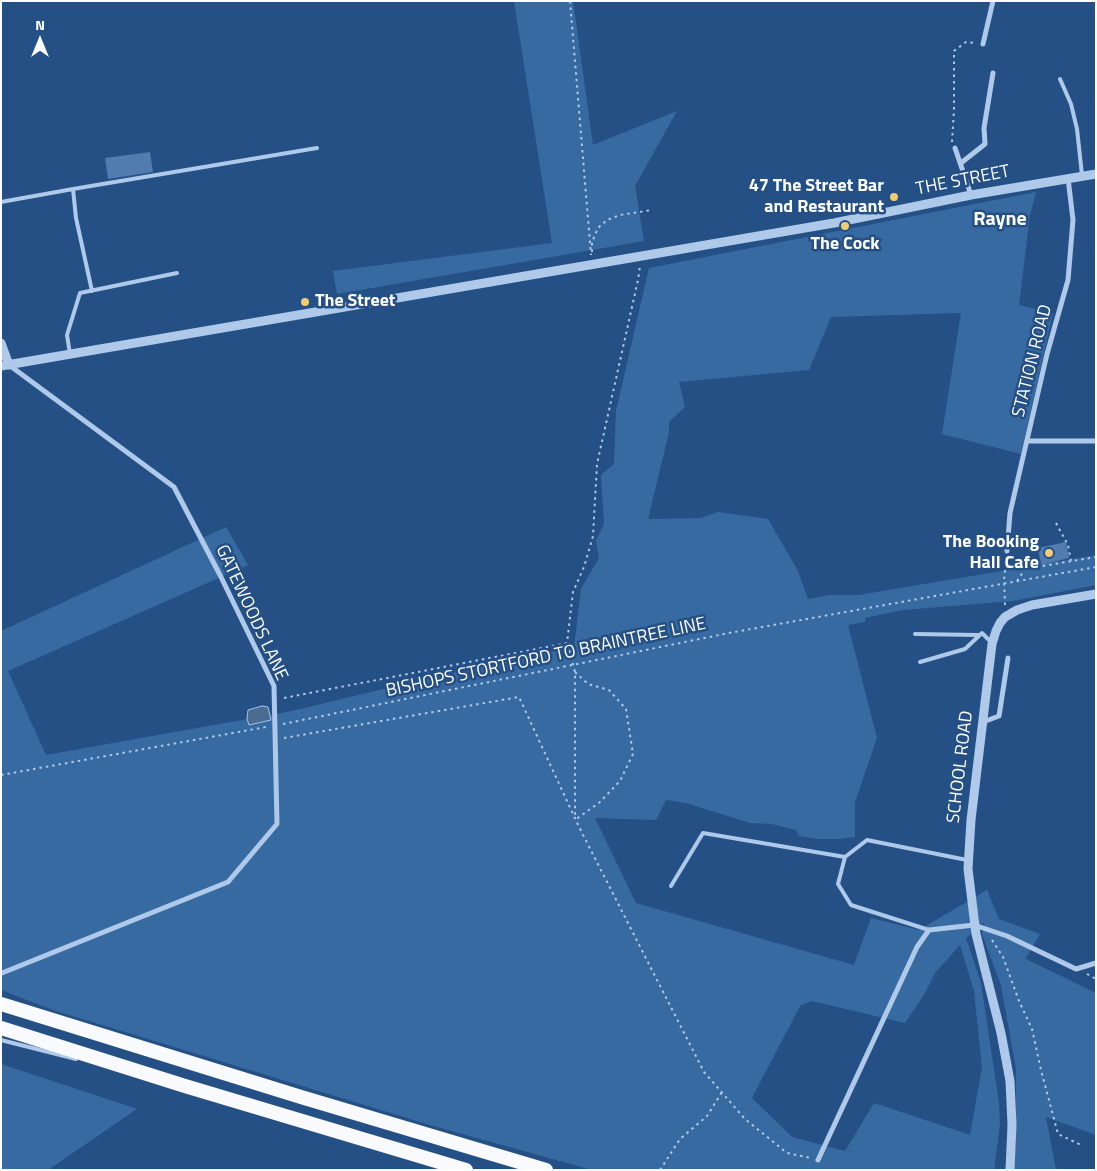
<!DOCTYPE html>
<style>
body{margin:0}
#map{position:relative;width:1097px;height:1171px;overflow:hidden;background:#245086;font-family:"Titillium Web",sans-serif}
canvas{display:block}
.frame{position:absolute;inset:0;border:2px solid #fff;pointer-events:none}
.north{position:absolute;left:15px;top:15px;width:50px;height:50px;-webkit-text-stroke:4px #245086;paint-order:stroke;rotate:0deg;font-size:14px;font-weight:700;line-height:20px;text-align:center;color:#fff}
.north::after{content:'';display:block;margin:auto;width:18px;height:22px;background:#fff;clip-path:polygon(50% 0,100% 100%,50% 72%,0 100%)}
</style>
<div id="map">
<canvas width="1097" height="1171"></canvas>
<div class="frame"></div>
<div class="north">N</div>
</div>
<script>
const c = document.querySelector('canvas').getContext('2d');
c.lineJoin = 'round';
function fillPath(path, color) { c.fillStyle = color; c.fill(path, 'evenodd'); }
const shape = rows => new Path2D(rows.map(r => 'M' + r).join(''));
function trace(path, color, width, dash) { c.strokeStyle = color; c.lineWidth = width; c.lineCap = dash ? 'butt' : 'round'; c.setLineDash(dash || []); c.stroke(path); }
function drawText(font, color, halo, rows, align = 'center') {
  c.font = font + ' "Titillium Web",sans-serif'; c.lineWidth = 5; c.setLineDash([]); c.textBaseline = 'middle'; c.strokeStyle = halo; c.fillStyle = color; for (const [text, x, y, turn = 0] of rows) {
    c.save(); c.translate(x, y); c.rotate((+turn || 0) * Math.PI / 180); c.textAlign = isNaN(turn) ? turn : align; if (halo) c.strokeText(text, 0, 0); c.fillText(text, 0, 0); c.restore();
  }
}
fillPath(shape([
 [514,1,573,1,593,145,677,111,635,186,644,241,337,294,333,271,552,243],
 [1036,192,1030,215,1019,305,1053,313,1021,454,942,434,961,313,831,317,809,370,679,382,685,407,669,422,669,432,648,519,700,518,718,512,768,519,798,571,808,599,830,595,859,595,1096,555,1096,585,1013,601,903,610,865,618,865,622,848,625,877,738,855,802,855,837,839,839,817,839,799,836,796,830,772,824,750,823,686,803,666,800,656,820,595,818,636,903,854,965,871,918,919,930,987,890,999,919,1040,934,1026,958,1022,957,1096,993,1096,1135,1046,1117,1056,1170,1012,1170,1016,1146,1016,1069,1001,985,982,934,984,922,966,938,981,983,999,1103,1000,1124,994,1170,592,1170,430,1125,53,1010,1,990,1,631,226,527,248,565,8,671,46,755,292,711,499,661,574,647,581,589,599,558,596,541,604,524,601,475,614,464,616,411,649,268],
 [960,945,974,991,982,1067,970,1135,874,1103,845,1151,792,1137,752,1098,800,1006,812,1001,905,1023,924,995,935,973],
 [1,1064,137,1109,48,1170,1,1170]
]), '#386aa2');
const water = shape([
 [262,706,268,707,271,720,249,725,247,719,248,710,262,706]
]);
fillPath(water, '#4b6b91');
trace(water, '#a3c4e9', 1);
fillPath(shape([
 [150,152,153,172,108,179,105,158],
 [1066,542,1069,558,1041,565,1038,548]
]), '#507cb0');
trace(shape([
 [570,1,591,255],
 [952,142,954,110,954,51,966,42,975,43],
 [592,252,592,242,598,228,607,220,620,215,652,210],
 [1056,523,1068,545,1071,561],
 [1017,581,1025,569,1096,557],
 [1005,605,1004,580,1006,560],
 [568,644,575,672,575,818],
 [575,672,588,684,609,690,626,709,633,754,620,781,600,802,575,820],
 [284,698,567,643,573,592,584,567,593,536,597,464,638,280,640,266],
 [283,724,729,633,1096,567],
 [284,738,519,697,579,827,704,1072,745,1119,787,1153,811,1158],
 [1,775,266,727],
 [992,940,1003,957,1019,1001,1032,1029,1041,1070,1058,1134,1081,1145],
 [1087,974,1096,979],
 [660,1170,680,1139,707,1116,722,1092]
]), '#aec9e9', 2, [2.5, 4]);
trace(shape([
 [1060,79,1071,104,1077,129,1082,175],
 [73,189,317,148],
 [1,202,73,189,76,218,92,291],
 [70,354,67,335,80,293,177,273],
 [915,634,978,635],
 [920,662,965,649,982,633,991,642],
 [671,886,703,833,845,857],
 [929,930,851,905,838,884,845,857,867,840,967,860],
 [1,1040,76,1059]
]), '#aec9e9', 4);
trace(shape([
 [983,44,993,1],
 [955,148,971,195],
 [961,163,985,144,984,128,993,73],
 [1027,441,1096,441],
 [1007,551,1010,513,1047,354,1068,280,1073,220,1068,178],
 [983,722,999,716,1008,658],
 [2,973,228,882,277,824,274,686,220,575,174,487,9,365],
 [818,1160,917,947,929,930,974,925,1007,936,1076,969,1096,963]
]), '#aec9e9', 5);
trace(shape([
 [1,343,9,365],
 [1,366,834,223,971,195,1096,174],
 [1010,1170,1012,1125,1010,1081,1001,1033,976,934,968,869,971,820,992,644,996,631,1000,623,1005,617,1017,610,1032,605,1096,594]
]), '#aec9e9', 9);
trace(shape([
 [1,1004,301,1097,546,1170],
 [1,1028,185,1086,466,1170]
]), '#f8fafe', 14);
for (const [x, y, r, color] of [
 [894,197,5,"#f3cc72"],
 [845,226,5,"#f3cc72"],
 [305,302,5,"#f3cc72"],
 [1049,553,5,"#f3cc72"]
]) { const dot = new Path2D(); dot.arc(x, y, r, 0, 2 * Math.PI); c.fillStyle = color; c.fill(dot); trace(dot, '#245086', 2); }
drawText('18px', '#fff', '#245086', [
 ["THE STREET",963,181,-11],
 ["STATION ROAD",1033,361,-76],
 ["GATEWOODS LANE",251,613,65],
 ["BISHOPS STORTFORD TO BRAINTREE LINE",546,658,-12],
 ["SCHOOL ROAD",961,767,-83]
]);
drawText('bold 18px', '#fff', '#245086', [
 ["47 The Street Bar",884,187],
 ["and Restaurant",884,208],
 ["The Cock",845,245,"center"],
 ["The Street",315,302,"left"],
 ["The Booking",1039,543],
 ["Hall Cafe",1039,564]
], 'right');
drawText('bold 20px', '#fff', '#245086', [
 ["Rayne",1000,220]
]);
</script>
